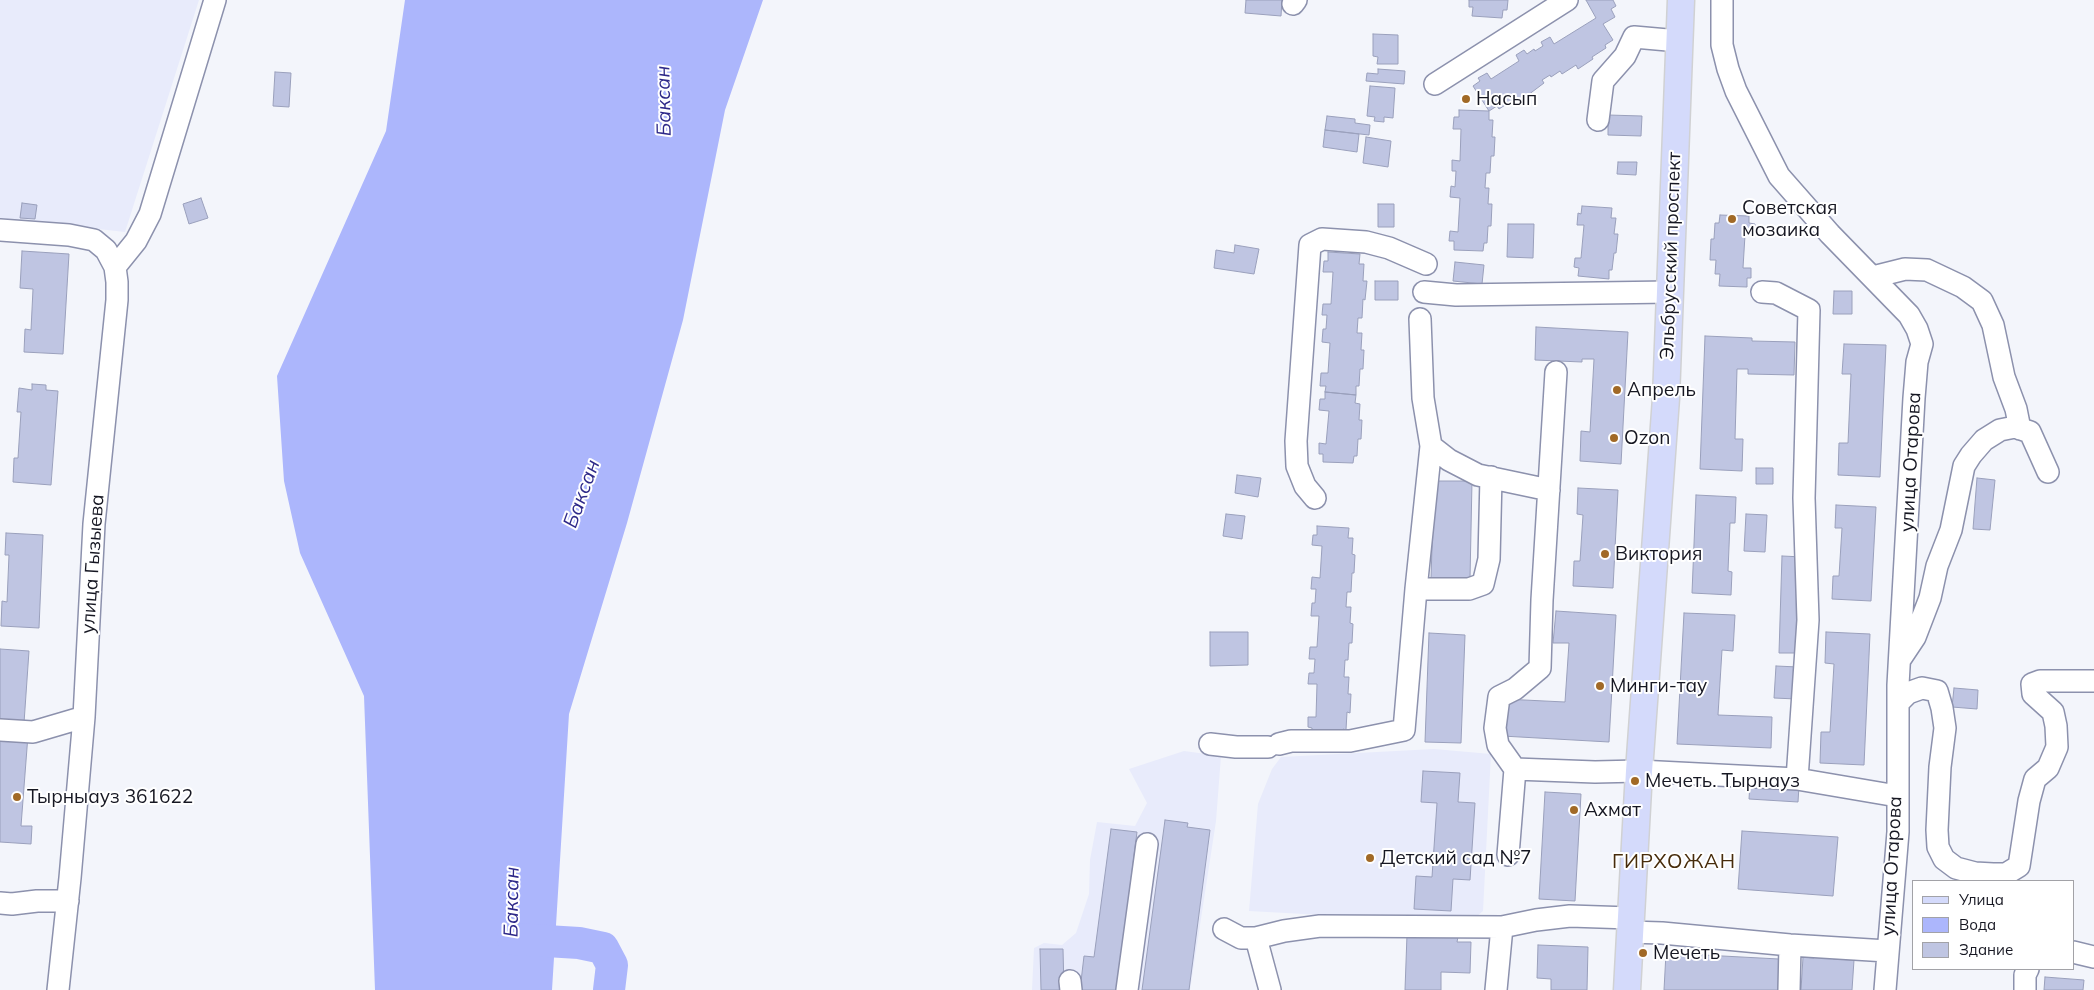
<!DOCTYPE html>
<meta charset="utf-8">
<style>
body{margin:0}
#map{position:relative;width:2094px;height:990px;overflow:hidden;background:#f3f5fb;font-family:Mulish,sans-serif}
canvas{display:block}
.legend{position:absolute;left:1912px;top:880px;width:162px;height:90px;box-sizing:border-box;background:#fff;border:1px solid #a2a2a7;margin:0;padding:6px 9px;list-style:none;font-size:15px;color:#161722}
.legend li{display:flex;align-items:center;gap:10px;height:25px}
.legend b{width:25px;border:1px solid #a2a2a7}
</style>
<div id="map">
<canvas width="2094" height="990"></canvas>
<ul class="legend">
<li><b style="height:6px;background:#d4dafb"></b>Улица</li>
<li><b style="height:14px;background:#acb6fc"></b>Вода</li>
<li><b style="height:14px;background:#bfc5e2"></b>Здание</li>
</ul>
</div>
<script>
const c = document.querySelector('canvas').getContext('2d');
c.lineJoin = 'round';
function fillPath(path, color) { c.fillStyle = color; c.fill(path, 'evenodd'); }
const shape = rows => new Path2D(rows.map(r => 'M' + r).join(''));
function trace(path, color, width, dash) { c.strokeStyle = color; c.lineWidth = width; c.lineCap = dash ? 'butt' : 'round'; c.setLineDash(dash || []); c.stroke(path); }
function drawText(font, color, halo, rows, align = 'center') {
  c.font = font + ' Mulish,sans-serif'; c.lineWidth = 4; c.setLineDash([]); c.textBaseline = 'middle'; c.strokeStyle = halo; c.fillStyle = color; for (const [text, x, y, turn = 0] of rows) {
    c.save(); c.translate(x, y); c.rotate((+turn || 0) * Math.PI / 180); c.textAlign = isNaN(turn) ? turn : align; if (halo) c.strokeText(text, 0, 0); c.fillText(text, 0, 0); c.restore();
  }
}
fillPath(shape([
 [0,0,199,0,125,232,0,218],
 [1434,749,1491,754,1483,911,1469,923,1249,911,1258,804,1272,769,1281,757],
 [1184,751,1221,756,1216,821,1190,990,1032,990,1034,948,1044,943,1062,945,1076,933,1089,894,1090,860,1097,822,1135,826,1147,803,1129,769]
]), '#e8ebfb');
fillPath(shape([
 [405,0,763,0,725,110,683,320,627,523,569,714,552,990,375,990,364,696,300,553,284,481,277,376,386,131]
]), '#acb6fc');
trace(shape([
 [513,939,579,943,603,948,612,965,609,990]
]), '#acb6fc', 32);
const building = shape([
 [1246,0,1282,0,1281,16,1245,13,1246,0],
 [1469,0,1508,0,1507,10,1503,10,1502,18,1472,16,1473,7,1469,7,1469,0],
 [1586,0,1613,0,1616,6,1611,9,1615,17,1603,24,1613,40,1605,45,1606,48,1592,57,1593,59,1578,69,1576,65,1562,74,1560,71,1551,77,1550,75,1542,80,1544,83,1516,104,1513,100,1499,109,1497,106,1489,111,1473,86,1480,81,1478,78,1487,73,1491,79,1519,61,1516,55,1524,50,1527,54,1534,49,1535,51,1543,46,1541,42,1550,37,1554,44,1596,18,1586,0],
 [1373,34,1398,35,1398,64,1377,64,1378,57,1373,56,1373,34],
 [1378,69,1405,71,1404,84,1366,81,1367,73,1378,74,1378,69],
 [275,72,291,73,289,107,273,106,275,72],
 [1370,86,1395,88,1393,118,1384,117,1384,122,1374,121,1375,117,1367,116,1370,86],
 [1459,110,1489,111,1489,120,1493,120,1492,137,1495,137,1494,156,1491,156,1490,173,1486,173,1485,188,1489,188,1488,204,1492,204,1491,226,1488,226,1487,243,1484,243,1483,251,1454,250,1454,241,1449,241,1450,231,1458,232,1460,198,1450,197,1451,186,1455,187,1456,171,1452,171,1452,160,1460,161,1461,129,1453,129,1454,117,1459,117,1459,110],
 [1608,115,1642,116,1641,136,1608,135,1608,115],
 [1327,116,1355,119,1355,123,1370,125,1369,135,1325,130,1327,116],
 [1325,130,1359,134,1357,152,1323,147,1325,130],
 [1366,137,1391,141,1388,167,1363,163,1366,137],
 [1618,162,1637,162,1636,175,1617,174,1618,162],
 [201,198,208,218,189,224,183,204,201,198],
 [22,203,37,205,35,219,20,218,22,203],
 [1378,204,1394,204,1394,227,1378,227,1378,204],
 [1582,206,1612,208,1611,218,1616,218,1614,234,1618,234,1616,253,1614,253,1612,270,1609,270,1609,279,1578,276,1579,268,1574,267,1575,258,1581,258,1584,225,1577,225,1578,213,1581,214,1582,206],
 [1720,215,1749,216,1749,223,1755,224,1754,235,1745,235,1743,268,1751,268,1751,278,1747,278,1747,287,1719,286,1720,274,1715,274,1716,260,1710,260,1711,239,1714,239,1715,223,1719,223,1720,215],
 [1508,224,1534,224,1533,258,1507,257,1508,224],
 [1235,245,1259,249,1254,274,1214,268,1216,250,1234,253,1235,245],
 [22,251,69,254,63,354,24,352,25,329,31,330,33,289,20,288,22,251],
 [1328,252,1360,254,1359,264,1364,264,1363,281,1367,281,1365,300,1363,299,1362,318,1358,318,1357,333,1362,333,1361,350,1364,350,1363,369,1360,369,1359,386,1356,386,1356,395,1325,392,1326,386,1320,386,1321,373,1328,373,1330,343,1322,342,1323,329,1326,329,1327,315,1322,315,1323,304,1331,304,1333,272,1323,272,1324,261,1328,261,1328,252],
 [1455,262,1484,265,1482,284,1453,281,1455,262],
 [1375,281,1398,281,1398,300,1375,300,1375,281],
 [1834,291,1852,291,1852,314,1833,314,1834,291],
 [1536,327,1628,332,1621,464,1580,461,1581,431,1590,432,1594,359,1582,359,1582,362,1535,360,1536,327],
 [1705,336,1752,338,1752,341,1795,342,1794,375,1748,374,1748,369,1737,369,1735,439,1743,439,1742,471,1700,469,1705,336],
 [1844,344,1886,345,1880,477,1838,475,1839,443,1848,443,1851,374,1842,374,1844,344],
 [32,384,46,385,46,390,58,391,51,485,13,482,14,458,18,458,21,412,17,412,19,388,32,390,32,384],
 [1325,392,1356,395,1355,403,1360,404,1359,420,1362,420,1361,439,1358,439,1357,456,1354,456,1353,463,1323,462,1323,454,1319,454,1319,443,1326,444,1329,411,1319,410,1320,399,1325,399,1325,392],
 [1756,468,1773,468,1773,484,1756,484,1756,468],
 [1237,475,1261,478,1258,497,1235,493,1237,475],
 [1977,478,1995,480,1990,530,1973,529,1977,478],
 [1434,481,1472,481,1470,579,1431,579,1434,481],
 [1578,488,1618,490,1613,588,1573,586,1574,561,1580,561,1583,515,1577,514,1578,488],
 [1696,495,1736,497,1735,523,1730,523,1728,571,1732,572,1731,595,1692,593,1696,495],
 [1836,505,1876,507,1871,601,1832,599,1833,576,1839,576,1842,528,1835,528,1836,505],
 [1226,514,1245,516,1242,539,1223,536,1226,514],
 [1746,514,1767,515,1765,552,1744,551,1746,514],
 [1317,526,1349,528,1348,538,1353,538,1352,554,1355,555,1354,573,1352,573,1351,592,1347,592,1346,607,1351,607,1350,623,1353,624,1352,643,1349,643,1348,660,1345,660,1344,677,1349,677,1348,694,1351,694,1350,713,1347,712,1346,730,1343,729,1342,737,1312,735,1312,728,1308,727,1308,717,1316,717,1317,684,1308,684,1309,673,1314,673,1315,659,1309,659,1310,647,1317,647,1319,616,1311,616,1312,603,1315,603,1316,589,1311,589,1312,577,1320,578,1322,546,1312,545,1313,535,1317,535,1317,526],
 [6,533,43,535,39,628,1,626,2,601,7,602,9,555,5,555,6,533],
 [1782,556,1803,557,1799,653,1779,653,1782,556],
 [1556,611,1616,615,1609,742,1502,736,1504,699,1565,702,1569,643,1553,643,1556,611],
 [1684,613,1735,615,1733,651,1722,650,1718,715,1772,717,1771,748,1677,744,1684,613],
 [1210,632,1248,632,1248,665,1210,666,1210,632],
 [1826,632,1870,634,1864,765,1820,763,1821,732,1830,732,1834,664,1825,663,1826,632],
 [1429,633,1465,635,1461,743,1425,742,1429,633],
 [0,649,29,651,24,723,0,722,0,649],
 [1776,666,1798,667,1796,699,1774,698,1776,666],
 [1954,688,1978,690,1977,709,1952,707,1954,688],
 [0,733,28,735,21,826,32,826,31,844,0,842,0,733],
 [1423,771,1460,773,1458,802,1475,803,1470,880,1453,879,1451,911,1414,909,1416,876,1432,877,1437,803,1421,802,1423,771],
 [1750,783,1799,786,1798,802,1749,799,1750,783],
 [1545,792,1581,794,1575,901,1539,899,1545,792],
 [1165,820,1188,823,1187,827,1210,830,1189,990,1142,990,1165,820],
 [1111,829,1137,832,1117,990,1080,990,1084,956,1094,957,1111,829],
 [1742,831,1838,837,1833,896,1738,889,1742,831],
 [1407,935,1458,937,1457,942,1471,942,1470,973,1441,972,1441,990,1405,990,1407,935],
 [1538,945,1588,947,1587,990,1551,990,1551,979,1537,978,1538,945],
 [1040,949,1063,949,1064,990,1041,990,1040,949],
 [1814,951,1833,952,1833,959,1854,960,1852,990,1801,990,1803,957,1814,958,1814,951],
 [1666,953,1779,959,1778,990,1664,990,1666,953],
 [2045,977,2084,980,2083,990,2044,990,2045,977]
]);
fillPath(building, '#bfc5e2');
trace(building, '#9aa0bc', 1);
const minor = shape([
 [1722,0,1722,45,1728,69,1736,91,1779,176,1830,234,1909,315,1917,329,1922,344,1917,362,1914,398,1898,685,1898,832,1885,990],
 [1293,4,1296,0],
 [1435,84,1567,0],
 [1598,120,1603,81,1625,56,1634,37,1679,41],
 [0,230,69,235,94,240,106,250,115,267,117,282,117,300,94,524,84,717,70,878,58,990],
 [115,267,136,241,150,214,215,0],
 [1873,277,1905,269,1927,270,1963,287,1982,301,1993,325,2004,377,2016,409,2020,429],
 [1424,292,1456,295,1670,292],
 [1762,292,1776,293,1809,310,1804,498,1808,620,1797,779],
 [1431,446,1449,460,1478,475,1549,490],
 [1315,498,1305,486,1297,466,1296,441,1310,245,1322,239,1366,242,1389,248,1426,264],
 [1416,589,1469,589,1483,584,1489,559,1491,477],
 [1901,658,1915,637,1930,598,1937,566,1951,530,1964,466,1971,455,1984,440,2000,430,2015,427,2030,432,2048,472],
 [1899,702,1908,693,1922,688,1937,691,1942,708,1945,728,1940,767,1937,830,1938,847,1944,859,1956,868,1975,873,1993,874,1999,881],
 [0,730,33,732,84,717],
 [1210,744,1236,747,1268,747],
 [1279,744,1291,741,1350,741,1404,730,1416,589,1431,446,1423,398,1420,319],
 [1515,769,1595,772,1639,771,1797,779,1897,796],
 [1508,855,1515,769,1498,745,1495,728,1499,697,1515,689,1540,668,1542,600,1556,372],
 [1993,874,2006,874,2019,866,2029,801,2035,779,2048,768,2057,747,2056,726,2053,712,2033,694,2032,684,2040,681,2094,681],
 [0,903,12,904,37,901,68,901],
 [1224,929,1241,938,1256,938,1284,931,1320,926,1502,927,1536,920,1570,916,1630,918],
 [1629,932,1662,933,1790,945,1887,951],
 [1256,938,1270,990],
 [2073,952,2094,957],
 [1070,981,1071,990],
 [1127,990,1147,844],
 [1496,990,1502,927],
 [1789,990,1790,945],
 [2025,990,2025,975,2028,969]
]);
const major = shape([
 [1627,990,1639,771,1666,398,1681,0]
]);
trace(minor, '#8c91ad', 24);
trace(major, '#d0d1d3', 29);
trace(minor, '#fff', 21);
trace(major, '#d4dafb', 26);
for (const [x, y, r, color] of [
 [1466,99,5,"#a16926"],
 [1732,219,5,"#a16926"],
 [1617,390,5,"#a16926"],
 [1614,438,5,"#a16926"],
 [1605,554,5,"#a16926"],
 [1600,686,5,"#a16926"],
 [1635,781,5,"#a16926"],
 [17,797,5,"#a16926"],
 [1574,810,5,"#a16926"],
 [1370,858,5,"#a16926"],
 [1643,953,5,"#a16926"]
]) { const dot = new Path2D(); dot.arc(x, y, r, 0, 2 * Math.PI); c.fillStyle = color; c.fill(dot); trace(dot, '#fff', 2); }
drawText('19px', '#161722', '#fff', [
 ["Насып",1476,99],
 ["Советская",1742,208],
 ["мозаика",1742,230],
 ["Апрель",1627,390],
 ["Ozon",1624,438],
 ["Виктория",1615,554],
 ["Минги-тау",1610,686],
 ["Мечеть. Тырнауз",1645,781],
 ["Тырныауз 361622",27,797],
 ["Ахмат",1584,810],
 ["Детский сад №7",1380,858],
 ["Мечеть",1653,953]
], 'left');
drawText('19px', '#161722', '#fff', [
 ["Эльбрусский проспект",1671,256,-88],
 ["улица Отарова",1911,462,-87],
 ["улица Гызыева",93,564,-86],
 ["улица Отарова",1892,866,-87]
]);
drawText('italic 20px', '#2e2989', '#fff', [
 ["Баксан",664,101,-91],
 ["Баксан",582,494,-70],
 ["Баксан",512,902,-89]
]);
c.letterSpacing = '1px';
drawText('20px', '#472c0c', '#fff', [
 ["ГИРХОЖАН",1674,862]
]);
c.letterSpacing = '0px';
</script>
